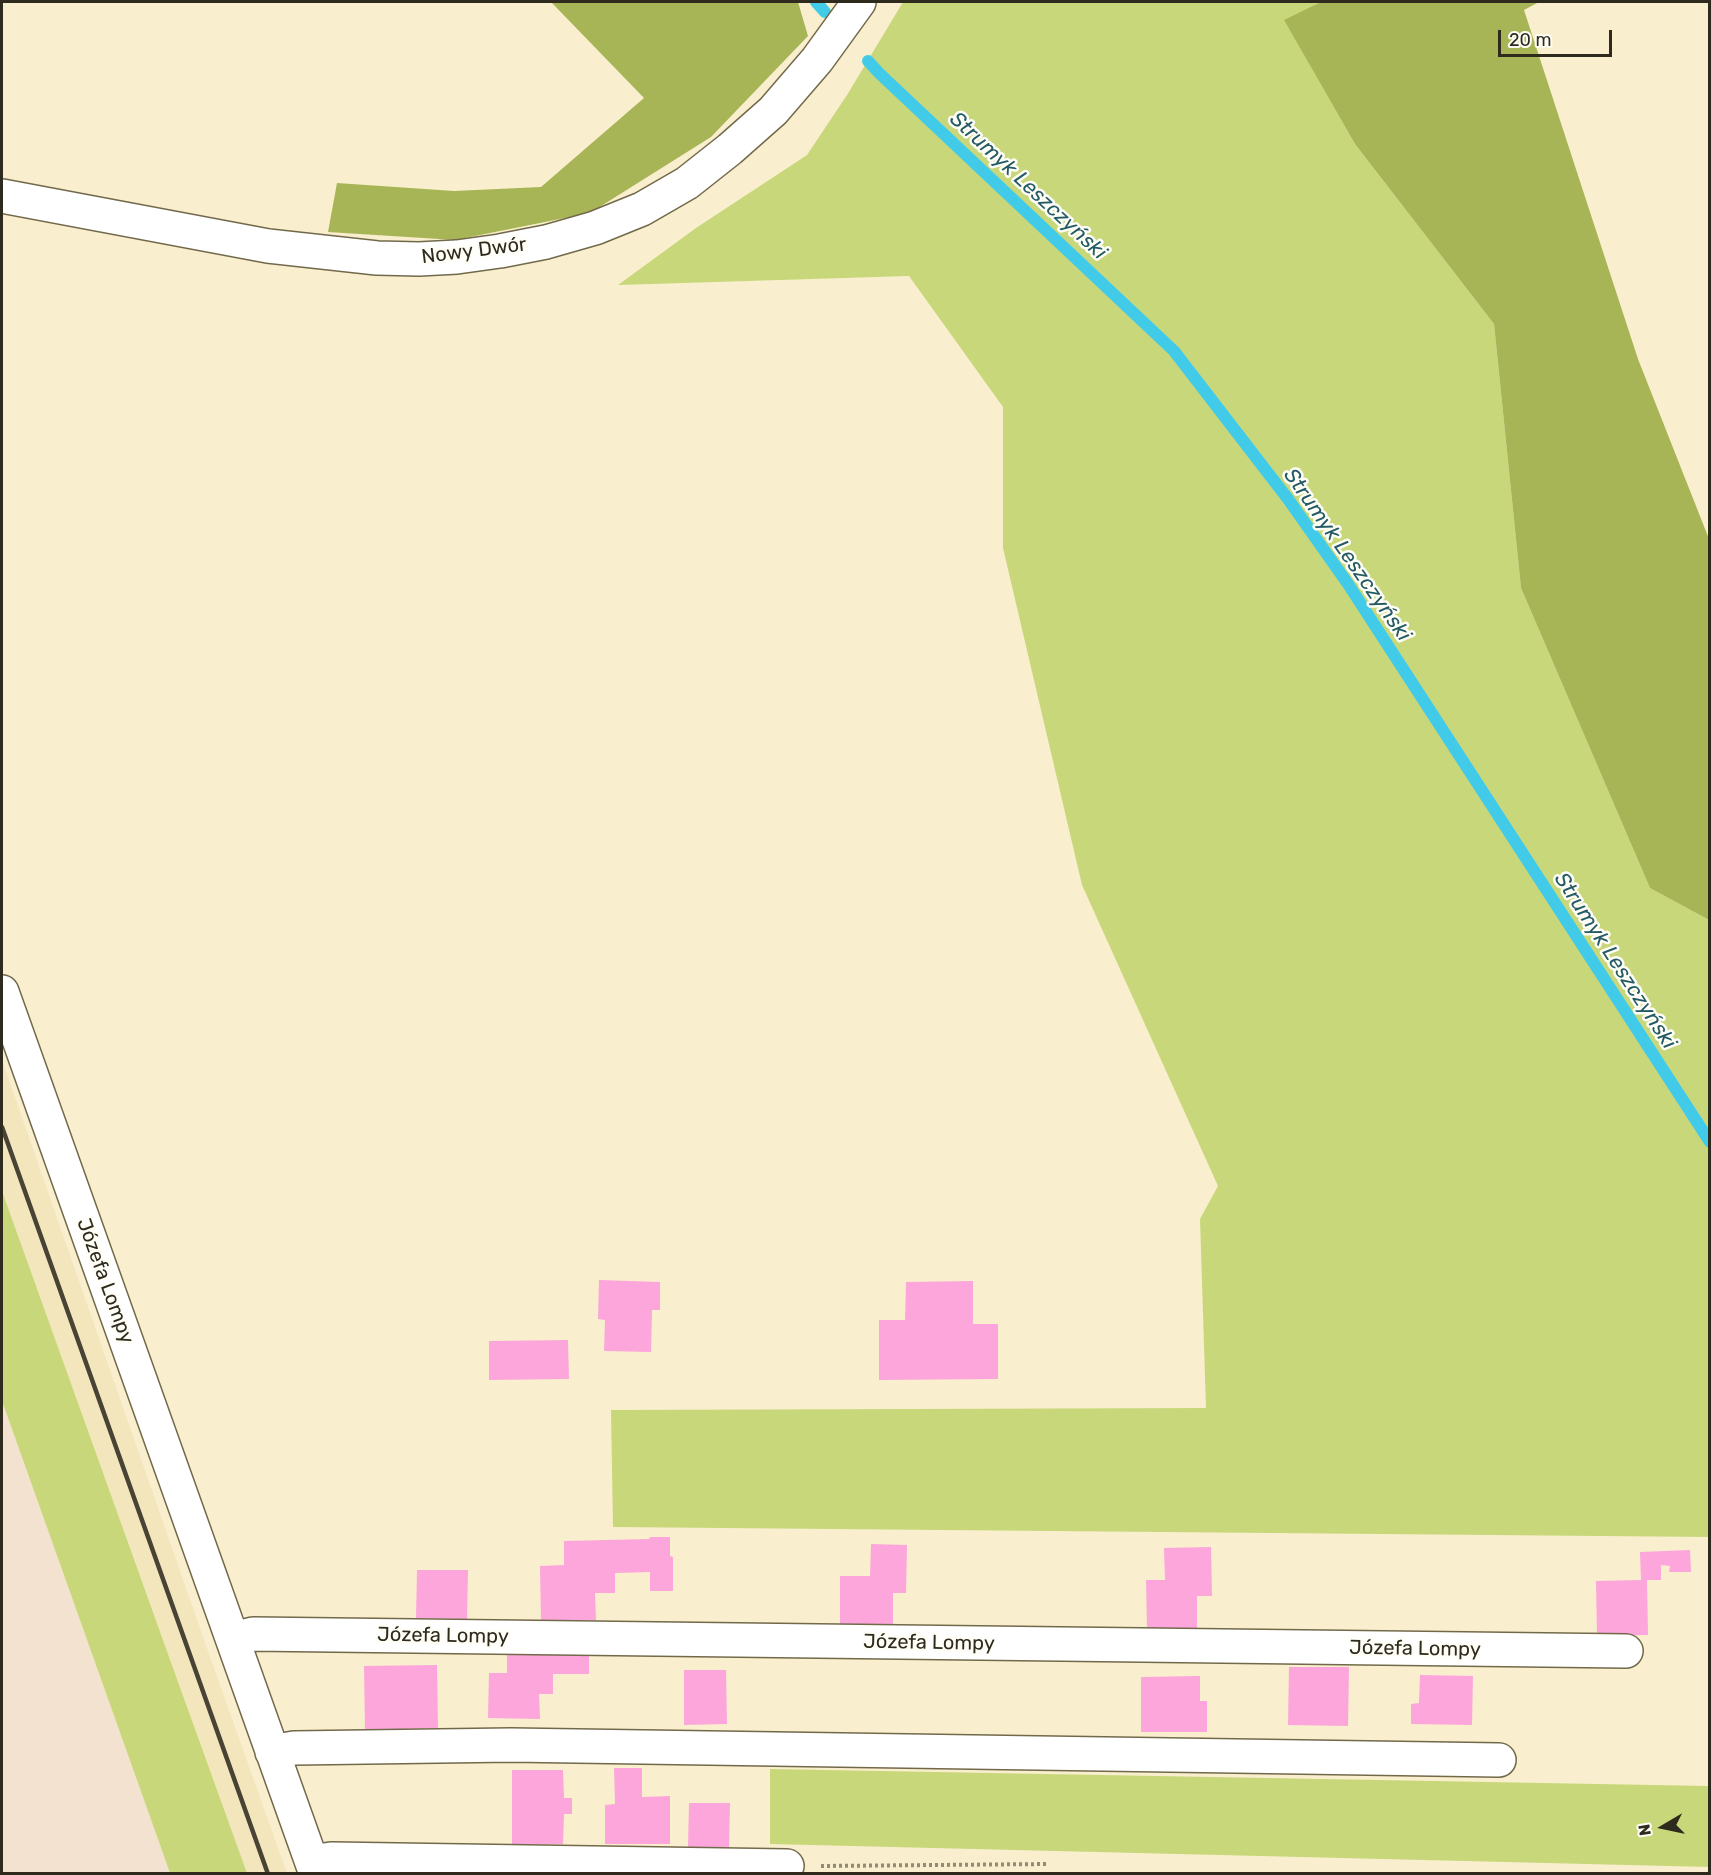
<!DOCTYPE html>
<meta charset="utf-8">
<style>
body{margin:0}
#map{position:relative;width:1711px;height:1875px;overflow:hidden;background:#f9efce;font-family:Rubik,sans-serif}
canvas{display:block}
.frame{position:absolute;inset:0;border:3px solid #2e2a1d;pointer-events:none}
.north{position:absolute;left:1633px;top:1797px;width:60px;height:60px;-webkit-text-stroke:4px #fefdf6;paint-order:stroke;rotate:261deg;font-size:16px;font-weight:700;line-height:24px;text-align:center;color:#2e2a1d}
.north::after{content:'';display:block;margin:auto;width:21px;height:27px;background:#2e2a1d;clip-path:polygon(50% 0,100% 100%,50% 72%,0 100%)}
.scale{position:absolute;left:1498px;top:30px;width:114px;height:27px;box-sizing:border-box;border:3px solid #2e2a1d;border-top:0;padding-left:8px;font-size:18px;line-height:21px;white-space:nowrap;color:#2e2a1d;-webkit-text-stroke:4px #fefdf6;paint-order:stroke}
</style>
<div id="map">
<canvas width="1711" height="1875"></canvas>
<div class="frame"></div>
<div class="north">N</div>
<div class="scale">20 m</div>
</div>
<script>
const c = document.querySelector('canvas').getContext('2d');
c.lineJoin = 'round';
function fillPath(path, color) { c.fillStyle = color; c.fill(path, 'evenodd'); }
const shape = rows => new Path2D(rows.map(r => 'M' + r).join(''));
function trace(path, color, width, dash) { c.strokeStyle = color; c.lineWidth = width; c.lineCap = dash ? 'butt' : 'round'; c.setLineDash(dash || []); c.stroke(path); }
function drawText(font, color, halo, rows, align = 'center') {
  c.font = font + ' Rubik,sans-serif'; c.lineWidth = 5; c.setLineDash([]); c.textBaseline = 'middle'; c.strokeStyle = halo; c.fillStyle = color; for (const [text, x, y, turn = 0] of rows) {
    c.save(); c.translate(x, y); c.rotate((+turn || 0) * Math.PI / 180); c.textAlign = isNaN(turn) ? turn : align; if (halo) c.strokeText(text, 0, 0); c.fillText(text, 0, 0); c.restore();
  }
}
fillPath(shape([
 [2,1060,209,1654,287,1873,247,1873,2,1191]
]), '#f3e6bd');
fillPath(shape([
 [2,1401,170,1873,2,1873]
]), '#f4e2d1');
fillPath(shape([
 [903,2,1321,2,1285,21,1355,144,1494,324,1521,588,1650,888,1709,920,1709,1537,613,1527,611,1410,1206,1408,1200,1219,1218,1186,1082,885,1003,548,1003,407,909,276,618,285,696,228,807,155,847,95],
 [2,1191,172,1665,247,1873,170,1873,2,1401],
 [770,1769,1709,1786,1709,1867,770,1844]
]), '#c9d77b');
fillPath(shape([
 [551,2,798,2,808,36,711,137,590,213,455,240,328,232,337,183,454,191,541,187,644,98],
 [1321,2,1539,2,1524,10,1638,359,1709,539,1709,920,1650,888,1521,588,1494,324,1355,144,1284,20]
]), '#a7b556');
trace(shape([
 [816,2,825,12],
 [868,61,879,73,1174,351,1288,499,1348,584,1710,1142]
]), '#42cbe8', 12);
fillPath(shape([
 [599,1280,660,1282,660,1310,652,1310,651,1352,604,1351,605,1320,598,1319],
 [973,1281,973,1324,998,1324,998,1379,879,1380,879,1320,905,1320,906,1282],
 [568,1340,569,1379,489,1380,489,1341],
 [650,1537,670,1537,670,1556,673,1557,673,1591,650,1591,650,1572,615,1573,615,1593,595,1593,596,1620,541,1621,540,1566,564,1565,564,1541,649,1539],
 [871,1544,907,1545,906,1593,893,1593,893,1630,840,1629,840,1576,870,1576],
 [1211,1547,1212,1596,1197,1596,1197,1630,1147,1631,1146,1580,1165,1580,1164,1548],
 [1690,1550,1691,1572,1669,1572,1670,1566,1661,1565,1661,1580,1647,1580,1648,1635,1597,1636,1596,1581,1641,1580,1640,1552],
 [417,1570,468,1570,467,1619,416,1618],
 [507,1650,589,1651,589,1674,553,1674,553,1694,539,1694,540,1719,488,1718,489,1673,507,1673],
 [437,1665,438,1728,365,1730,364,1666],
 [1289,1667,1349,1667,1348,1726,1288,1725],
 [684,1670,726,1670,727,1724,684,1725],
 [1420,1675,1473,1676,1472,1725,1411,1724,1411,1704,1419,1703],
 [1200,1676,1200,1701,1207,1701,1207,1732,1141,1732,1141,1677],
 [614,1768,642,1768,642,1797,670,1796,670,1844,605,1844,605,1805,615,1804],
 [512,1770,563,1770,564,1798,572,1798,572,1814,564,1814,563,1844,512,1845],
 [689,1803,730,1803,729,1848,688,1847]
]), '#fca6db');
const minor = shape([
 [2,196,268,246,377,258,419,259,457,257,500,251,546,242,595,228,642,209,687,183,730,149,773,111,817,60,859,2],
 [2,992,316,1874],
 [233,1639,253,1634,1626,1651],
 [272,1752,294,1748,511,1745,1499,1760],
 [312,1862,331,1859,787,1866]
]);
trace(minor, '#72694b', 36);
trace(shape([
 [821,1866,1049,1864]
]), '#938c75', 4, [3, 3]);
trace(minor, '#fff', 33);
trace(shape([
 [2,1127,268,1874]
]), '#484334', 4.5);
drawText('20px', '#2e2a1d', '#fefdf6', [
 ["Nowy Dwór",474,251,-7],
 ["Józefa Lompy",105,1281,70],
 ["Józefa Lompy",443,1636,1],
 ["Józefa Lompy",929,1643,1],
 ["Józefa Lompy",1415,1649,1]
]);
drawText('italic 21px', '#235a66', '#fefdf6', [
 ["Strumyk Leszczyński",1028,186,43],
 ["Strumyk Leszczyński",1347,555,55],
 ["Strumyk Leszczyński",1615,961,57]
]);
</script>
